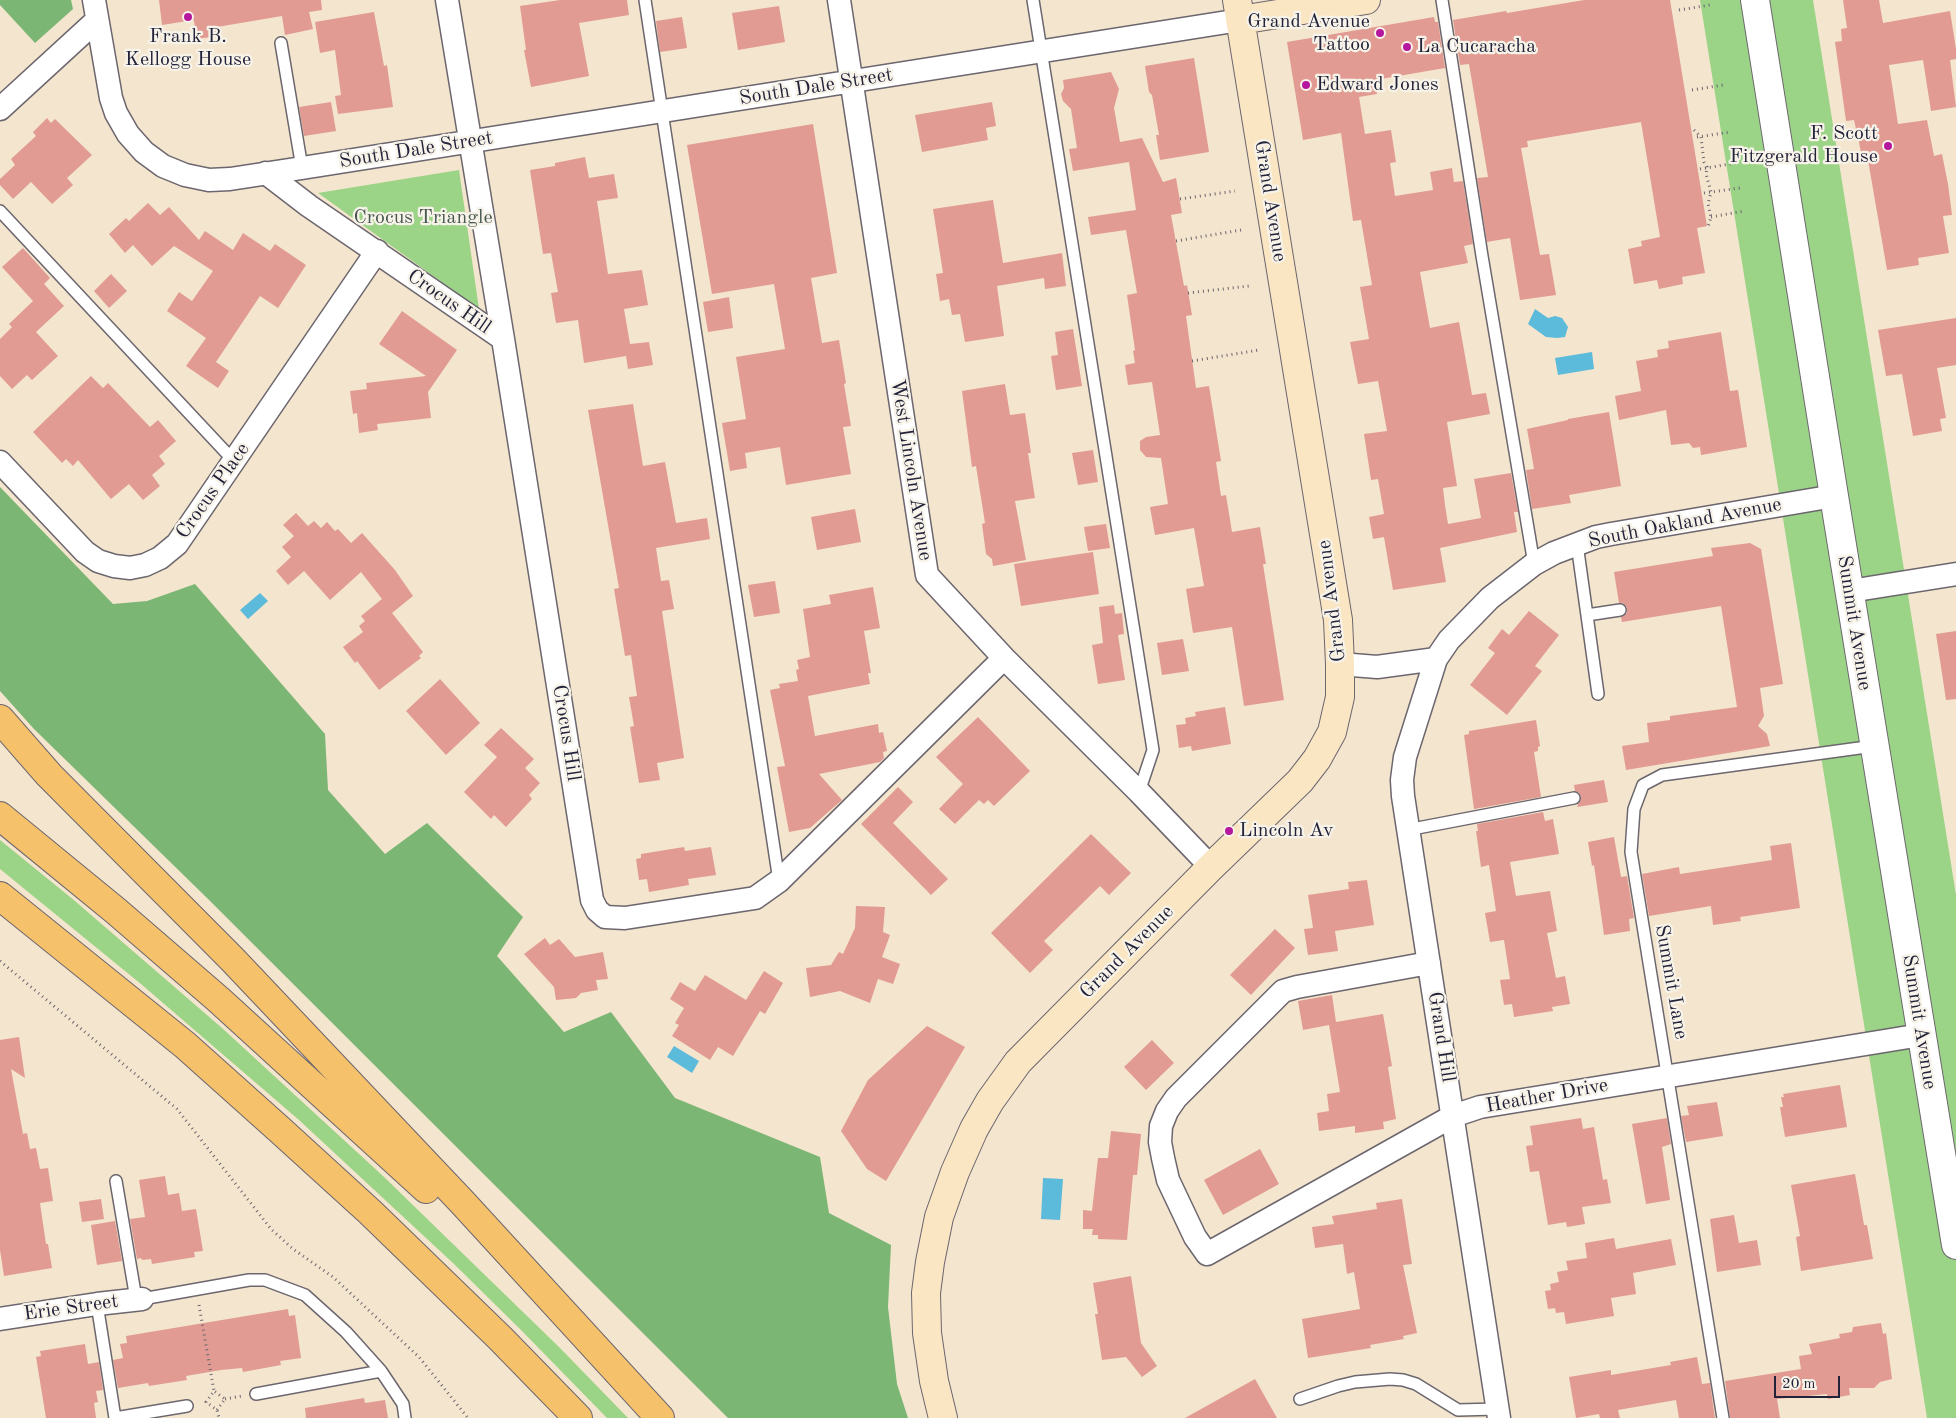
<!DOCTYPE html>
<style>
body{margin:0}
#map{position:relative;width:1956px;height:1418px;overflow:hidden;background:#f4e5ce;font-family:"Old Standard TT",serif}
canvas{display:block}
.scale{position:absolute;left:1774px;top:1376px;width:66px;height:22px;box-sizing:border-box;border:2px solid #22223b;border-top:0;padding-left:6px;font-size:15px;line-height:18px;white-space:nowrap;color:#22223b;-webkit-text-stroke:4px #f7f3e8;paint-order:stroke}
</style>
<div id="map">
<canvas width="1956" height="1418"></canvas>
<div class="scale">20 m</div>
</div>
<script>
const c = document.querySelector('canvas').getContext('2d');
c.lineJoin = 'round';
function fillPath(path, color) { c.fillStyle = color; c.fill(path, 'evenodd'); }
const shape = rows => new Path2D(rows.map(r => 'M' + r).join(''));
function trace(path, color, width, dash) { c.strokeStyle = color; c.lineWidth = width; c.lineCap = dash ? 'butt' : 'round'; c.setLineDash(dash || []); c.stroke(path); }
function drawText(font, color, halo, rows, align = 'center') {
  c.font = font + ' "Old Standard TT",serif'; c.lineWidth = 4.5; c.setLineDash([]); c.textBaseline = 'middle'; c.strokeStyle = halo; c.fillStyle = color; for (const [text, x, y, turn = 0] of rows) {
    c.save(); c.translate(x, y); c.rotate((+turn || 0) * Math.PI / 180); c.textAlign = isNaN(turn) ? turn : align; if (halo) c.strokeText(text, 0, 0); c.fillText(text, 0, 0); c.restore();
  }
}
fillPath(shape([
 [1700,0,1813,0,1956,895,1956,1418,1927,1418],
 [459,170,479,309,318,193],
 [0,840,75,901,222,1028,383,1176,560,1348,628,1418,607,1418,521,1330,454,1264,299,1120,141,984,0,869]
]), '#9bd487');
fillPath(shape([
 [0,0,71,0,73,9,35,43,0,5],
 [0,487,113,604,147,601,195,584,325,734,328,790,385,854,427,823,523,917,497,956,564,1032,611,1012,675,1098,820,1157,829,1213,891,1245,888,1307,897,1384,908,1418,728,1418,205,896,34,729,0,691]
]), '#7cb674');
fillPath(shape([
 [1535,309,1548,318,1555,316,1562,318,1568,327,1565,337,1557,338,1546,337,1528,324],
 [1592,352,1594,369,1558,375,1555,358],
 [260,593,268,601,248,619,240,610],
 [674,1046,699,1061,692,1073,667,1057],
 [1043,1178,1063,1179,1060,1220,1041,1219]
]), '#5cbbda');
fillPath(shape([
 [159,0,321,0,322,10,309,12,313,29,285,35,282,16,217,27,219,36,196,39,194,20,162,25],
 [560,0,627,0,629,15,579,23,589,76,531,87,524,50,526,50,520,6],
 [1584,0,1670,0,1707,226,1697,228,1705,273,1682,277,1683,284,1659,289,1657,280,1634,284,1628,249,1642,246,1641,241,1660,237,1641,122,1527,141,1528,147,1521,148,1540,255,1549,254,1556,295,1520,300,1510,238,1487,242,1477,178,1488,177,1469,64,1460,65,1453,20,1506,11,1507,13],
 [1843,0,1879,0,1883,23,1950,11,1956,49,1956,59,1950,60,1956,107,1931,111,1923,60,1889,65,1898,124,1927,120,1934,156,1942,154,1948,184,1952,215,1943,216,1949,253,1918,258,1919,265,1887,270,1868,160,1863,161,1854,120,1846,121,1835,42,1842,41,1841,29,1847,28],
 [779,6,785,42,738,50,732,13],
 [374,12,384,66,387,65,393,107,338,114,335,96,341,95,335,50,320,53,315,22],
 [682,17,687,48,660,52,656,21],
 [1434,17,1435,22,1438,22,1445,68,1375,80,1377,94,1359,97,1365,134,1391,130,1396,162,1390,163,1395,196,1433,190,1430,172,1452,168,1454,182,1463,181,1473,244,1464,246,1468,263,1420,272,1430,328,1459,322,1472,395,1486,393,1490,414,1447,422,1457,486,1443,488,1445,505,1448,524,1481,518,1474,479,1511,473,1518,512,1514,512,1517,532,1440,548,1446,582,1393,590,1384,537,1373,539,1369,517,1384,514,1378,479,1371,480,1364,434,1387,431,1378,381,1358,384,1350,342,1369,339,1360,287,1372,285,1361,220,1353,221,1341,133,1303,140,1287,42],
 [1194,58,1209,152,1160,160,1156,135,1159,135,1152,95,1149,92,1145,66],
 [1111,72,1119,89,1114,108,1120,142,1142,138,1163,182,1176,178,1182,213,1171,215,1184,286,1187,285,1192,315,1186,316,1196,388,1209,386,1221,461,1216,462,1221,496,1226,495,1232,532,1260,527,1266,564,1263,564,1284,700,1244,706,1232,627,1193,633,1186,589,1204,586,1194,528,1155,535,1150,507,1168,504,1161,458,1146,457,1140,450,1140,441,1146,437,1160,435,1152,382,1128,385,1125,365,1135,363,1133,351,1135,350,1127,295,1137,293,1126,230,1091,235,1088,217,1136,210,1129,162,1073,171,1069,149,1077,148,1071,109,1063,101,1061,94,1064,88,1063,80],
 [331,102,336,131,304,136,299,107],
 [992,102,996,126,986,128,988,140,922,152,915,115],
 [47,118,51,123,55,119,92,155,67,178,73,185,52,204,31,182,13,199,0,185,0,179,15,165,11,159,36,136,33,132],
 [813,124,837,273,811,278,822,343,839,340,846,383,844,384,851,426,843,427,851,474,786,485,780,447,745,453,747,468,730,471,722,423,746,419,736,357,785,349,774,284,712,294,687,145],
 [585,157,589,178,614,174,618,198,597,201,608,274,642,270,648,305,624,309,630,344,649,342,653,365,628,369,626,356,584,363,578,320,556,323,551,293,558,292,551,253,543,254,530,170,555,166,555,163],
 [993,200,1003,263,1062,253,1066,286,1045,289,1044,278,997,286,1004,336,965,342,960,314,952,315,949,299,940,301,936,274,943,273,933,209],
 [148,203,160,215,169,207,199,240,205,231,233,250,243,233,270,251,275,244,306,265,278,308,260,296,216,362,229,371,218,388,186,366,206,338,167,311,179,292,192,301,213,271,174,246,152,266,133,245,125,253,109,234,126,218,129,221],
 [23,248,50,278,44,284,64,306,36,332,58,356,32,380,27,375,12,389,0,376,0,339,12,327,9,324,33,301,2,267],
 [111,274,127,291,109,308,94,291],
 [729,297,733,328,708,332,703,302],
 [402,311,457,350,428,392,431,418,377,424,378,430,359,433,357,413,353,414,350,391,367,389,366,383,426,376,379,344],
 [1956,318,1956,365,1937,368,1946,418,1940,419,1942,431,1913,436,1902,374,1886,376,1878,330],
 [1073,329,1082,386,1056,390,1051,356,1058,355,1055,332],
 [1721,332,1730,391,1738,390,1747,447,1701,455,1700,447,1693,448,1689,443,1671,445,1666,410,1619,420,1615,396,1641,391,1636,361,1658,357,1657,350,1669,348,1668,341],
 [91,376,103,388,108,383,150,427,158,420,176,441,159,456,165,464,152,475,160,486,143,500,129,484,111,499,78,460,73,466,66,459,62,463,33,432],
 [1005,384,1010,415,1025,413,1031,453,1028,453,1035,498,1015,501,1026,560,993,566,992,559,986,554,982,524,985,523,976,466,972,467,962,391],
 [633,404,643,466,665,462,676,523,707,518,710,539,656,548,661,581,669,580,674,609,662,611,684,758,657,763,660,780,639,783,630,727,634,726,629,697,637,696,631,655,625,656,621,631,614,589,619,588,588,410],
 [1609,412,1621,486,1569,495,1571,503,1532,509,1526,470,1534,469,1527,429,1568,420,1568,419],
 [1093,450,1098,482,1078,485,1072,453],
 [855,509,861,542,817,550,811,517],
 [296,513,308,526,314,521,321,528,327,522,335,531,338,529,351,543,362,533,395,570,413,596,392,613,423,652,419,656,421,658,379,690,357,661,355,663,343,647,363,632,359,626,365,621,361,616,382,599,361,572,330,600,304,571,288,585,276,571,291,557,282,547,294,536,283,525],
 [1106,524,1110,548,1088,551,1084,527],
 [1750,543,1761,549,1762,555,1783,684,1760,688,1764,716,1758,726,1767,734,1770,746,1626,770,1622,746,1649,742,1647,723,1670,720,1670,716,1737,707,1721,606,1622,622,1621,617,1627,613,1627,608,1623,603,1619,603,1614,572,1713,556,1711,548],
 [1093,552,1099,594,1021,606,1014,564],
 [775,581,780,613,754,617,748,585],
 [873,587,880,628,864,631,871,673,868,673,870,684,808,696,815,736,878,724,879,733,883,732,887,751,883,752,884,758,880,762,819,774,842,800,810,828,789,832,777,767,785,766,770,690,780,688,779,684,798,681,796,670,799,669,797,660,810,657,803,609,831,604,829,595],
 [1114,605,1115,614,1122,613,1124,634,1118,635,1125,680,1098,684,1092,645,1103,643,1099,607],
 [1529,611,1559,635,1535,666,1542,671,1507,715,1470,685,1495,653,1488,648,1502,629,1509,635],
 [1956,631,1956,699,1946,700,1936,634],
 [1183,639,1189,671,1162,675,1157,643],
 [440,679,480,723,446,755,406,711],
 [1225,707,1231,744,1192,751,1191,746,1179,748,1176,725,1186,724,1185,718,1196,716,1195,712],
 [978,717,1030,771,994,806,988,800,984,804,979,800,955,824,939,809,963,784,936,757],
 [1536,720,1540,746,1538,747,1538,751,1534,752,1541,797,1474,809,1464,735,1469,734,1469,731],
 [501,728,534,759,525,768,540,783,529,795,532,799,506,827,494,815,491,819,464,792,497,757,484,745],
 [1604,780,1608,802,1577,807,1581,797,1579,793,1575,791,1574,785],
 [898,787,913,802,893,823,948,879,931,895,861,824],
 [1543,812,1545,821,1553,819,1559,854,1510,862,1516,896,1550,891,1557,931,1547,933,1556,978,1565,976,1570,1004,1552,1007,1553,1011,1514,1017,1512,1004,1504,1005,1500,980,1510,979,1504,940,1490,942,1485,913,1496,911,1489,865,1481,867,1476,831,1478,831,1477,824],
 [1091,834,1131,873,1109,895,1100,886,1044,941,1053,950,1030,973,991,933],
 [1614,837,1621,877,1627,876,1634,918,1629,919,1630,931,1604,935,1594,865,1592,866,1588,842],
 [1791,843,1800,908,1740,917,1741,921,1713,925,1711,906,1649,916,1642,874,1679,867,1680,874,1772,860,1770,846],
 [684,847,685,851,711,847,716,875,688,879,689,885,649,892,647,879,639,880,636,859,641,858,641,854],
 [1367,880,1374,925,1335,931,1338,951,1308,955,1304,929,1313,928,1308,895,1349,889,1348,882],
 [856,906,885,907,883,932,890,935,882,957,900,964,893,984,878,979,870,1003,840,991,810,997,806,968,831,965,839,952,843,954,855,928],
 [1275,929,1295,948,1251,995,1230,975],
 [545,938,550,945,559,939,575,957,603,952,608,979,596,980,598,990,581,993,576,998,556,1000,554,987,524,954],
 [764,971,783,983,765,1014,760,1011,733,1056,718,1047,710,1060,672,1036,679,1025,675,1023,684,1008,670,999,680,982,695,991,705,975,746,1000],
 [1332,995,1336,1022,1383,1014,1392,1066,1388,1067,1396,1119,1383,1122,1384,1129,1355,1133,1355,1126,1319,1131,1317,1113,1329,1111,1327,1094,1340,1092,1329,1025,1303,1030,1298,1001],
 [927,1026,965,1047,886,1181,867,1169,841,1131,868,1080],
 [19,1037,25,1078,11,1069,23,1134,27,1133,30,1149,36,1148,40,1169,48,1168,53,1201,40,1203,46,1244,48,1244,52,1268,4,1276,0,1250,0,1040],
 [1152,1040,1174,1063,1146,1090,1124,1067],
 [1840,1085,1847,1127,1785,1137,1780,1107,1783,1107,1781,1097,1784,1097,1783,1094],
 [1717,1102,1723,1136,1686,1142,1681,1116,1689,1115,1687,1106],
 [1581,1118,1583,1129,1594,1127,1603,1180,1607,1179,1611,1203,1582,1207,1585,1224,1567,1227,1566,1222,1548,1225,1539,1171,1530,1172,1526,1146,1533,1145,1530,1126],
 [1667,1118,1671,1144,1662,1147,1670,1200,1646,1204,1632,1124],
 [1111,1131,1141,1134,1137,1175,1133,1175,1127,1240,1098,1239,1098,1235,1092,1235,1093,1229,1083,1229,1083,1210,1092,1211,1098,1158,1108,1158],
 [1260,1149,1279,1184,1223,1215,1204,1180],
 [1855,1174,1864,1225,1867,1225,1873,1259,1801,1271,1796,1237,1800,1236,1791,1185],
 [165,1176,168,1195,179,1193,182,1211,196,1209,203,1251,194,1252,195,1257,152,1264,151,1259,142,1260,141,1258,137,1259,130,1219,145,1217,139,1180],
 [101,1199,104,1219,82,1222,79,1202],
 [1402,1199,1412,1264,1403,1265,1417,1333,1403,1336,1404,1339,1370,1345,1371,1348,1308,1358,1302,1319,1360,1309,1354,1272,1347,1274,1343,1244,1315,1248,1312,1227,1334,1224,1332,1216,1377,1209,1376,1203],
 [1734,1215,1739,1243,1757,1240,1761,1265,1717,1272,1710,1219],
 [115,1221,122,1261,97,1265,91,1225],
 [1614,1238,1616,1249,1671,1239,1676,1265,1633,1273,1636,1294,1611,1298,1614,1316,1566,1324,1564,1312,1556,1313,1555,1308,1548,1309,1545,1291,1551,1290,1550,1284,1559,1282,1557,1272,1568,1270,1566,1261,1587,1258,1585,1243],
 [1131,1276,1141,1343,1157,1366,1142,1377,1126,1357,1102,1360,1095,1314,1098,1314,1093,1283],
 [288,1309,289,1316,295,1315,301,1358,280,1361,281,1365,243,1372,242,1368,221,1370,186,1376,187,1380,149,1386,148,1383,118,1388,113,1360,123,1358,120,1344,127,1343,126,1336],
 [1881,1323,1883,1334,1886,1333,1892,1379,1880,1382,1874,1388,1849,1388,1850,1395,1828,1399,1827,1394,1777,1399,1780,1418,1730,1418,1725,1381,1801,1369,1799,1356,1812,1354,1809,1344,1840,1338,1839,1334,1852,1332,1853,1327],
 [85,1344,88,1364,99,1362,103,1390,96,1391,98,1402,94,1403,96,1418,46,1418,36,1357,41,1356,40,1351],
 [1697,1357,1702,1384,1710,1383,1715,1418,1679,1418,1676,1400,1618,1410,1620,1418,1600,1418,1599,1414,1576,1418,1569,1377,1611,1370,1611,1375,1671,1365,1670,1362],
 [1255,1379,1277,1418,1185,1418],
 [364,1398,365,1403,385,1400,388,1418,306,1418,305,1408]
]), '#e19b93');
const service = shape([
 [645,0,779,881],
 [1033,0,1153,750,1139,792],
 [1442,0,1482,256,1534,564],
 [281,43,302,168],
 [0,211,234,461],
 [1577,544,1598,694],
 [1587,615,1620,610],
 [1407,830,1574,798],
 [116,1181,136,1299],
 [142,1299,249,1280,265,1280,305,1295,346,1332,381,1371,403,1404,405,1418],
 [97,1304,115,1418],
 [256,1394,381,1371],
 [1300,1399,1338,1386,1355,1382,1390,1379,1403,1380,1416,1384,1458,1410,1497,1409],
 [115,1418,187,1406],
 [1723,1418,1631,852,1634,809,1643,785,1662,775,1874,746]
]);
const minor = shape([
 [94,0,111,98,116,113,128,134,144,152,163,166,185,175,209,180,230,179,302,168,1240,20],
 [447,0,503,339,592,900,597,910,605,917,625,918,755,898,779,881,1004,658],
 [839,0,927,575,1004,658,1139,792,1211,867],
 [0,109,97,20],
 [266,173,309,206,503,339],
 [0,462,85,552,98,561,114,566,130,568,145,565,160,558,177,544,377,251],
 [1850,591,1956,574],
 [1340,664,1377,667,1436,659],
 [1429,963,1297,987,1283,991,1176,1098,1167,1111,1161,1126,1160,1142,1163,1158,1168,1180,1195,1237,1207,1254,1453,1116,1480,1107,1921,1035],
 [0,1319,97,1304,142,1299],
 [1499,1418,1403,796,1402,780,1405,757,1436,659,1449,640,1490,598,1534,564,1554,553,1596,537,1611,534,1834,496]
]);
const tertiary = shape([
 [1755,0,1834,496,1956,1245]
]);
const secondary = shape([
 [1240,20,1366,0],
 [943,1418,934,1381,927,1333,926,1293,930,1262,939,1217,955,1172,974,1129,990,1101,1018,1062,1211,867,1300,781,1317,759,1332,732,1340,697,1340,664,1338,620,1237,0]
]);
const motorway = shape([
 [0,719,49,775,233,960,463,1203,660,1418],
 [0,816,116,911,219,1000,426,1189],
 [0,896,185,1045,280,1130,370,1212,500,1338,578,1418]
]);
trace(service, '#6c666e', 14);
trace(minor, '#6c666e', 25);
trace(tertiary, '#6c666e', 30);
trace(secondary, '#6c666e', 30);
trace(motorway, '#6c666e', 30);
trace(shape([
 [1679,10,1710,5],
 [1692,90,1723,85],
 [1694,130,1701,137,1704,162,1707,167,1706,174,1711,192,1708,204,1711,217,1708,227],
 [1697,137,1731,132],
 [1700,169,1736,163],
 [1704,193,1740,188],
 [1180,199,1235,191],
 [1711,217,1744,211],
 [1176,241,1241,230],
 [1188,293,1249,286],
 [1192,361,1259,350],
 [0,961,177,1109,271,1229,293,1249,333,1277,419,1357,468,1418],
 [199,1305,214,1391],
 [225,1399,242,1396],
 [217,1410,225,1399,214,1391,206,1402,217,1410,219,1418]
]), '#6c666e', 3, [1, 4]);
trace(service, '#fff', 11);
trace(minor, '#fff', 22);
trace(tertiary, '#fff', 28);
trace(secondary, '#fbe6c4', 28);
trace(motorway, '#f5c16b', 28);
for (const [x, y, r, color] of [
 [188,17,5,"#b5179e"],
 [1380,33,5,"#b5179e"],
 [1407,47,5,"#b5179e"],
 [1306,85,5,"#b5179e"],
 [1888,146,5,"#b5179e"],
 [1229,831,5,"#b5179e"]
]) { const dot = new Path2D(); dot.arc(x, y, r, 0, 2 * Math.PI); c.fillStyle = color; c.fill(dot); trace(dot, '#f7f3e8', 2); }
drawText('20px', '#22223b', '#f7f3e8', [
 ["Grand Avenue",1370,22,"right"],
 ["Tattoo",1370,45,"right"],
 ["Frank B.",188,37,"center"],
 ["Kellogg House",188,60,"center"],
 ["La Cucaracha",1417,47],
 ["Edward Jones",1316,85],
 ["F. Scott",1878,134,"right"],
 ["Fitzgerald House",1878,157,"right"],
 ["Lincoln Av",1239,831]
], 'left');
drawText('20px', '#22223b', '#f7f3e8', [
 ["South Dale Street",816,87,-9],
 ["South Dale Street",416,150,-9],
 ["Grand Avenue",1270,201,81],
 ["Crocus Hill",449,302,35],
 ["West Lincoln Avenue",911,470,81],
 ["Crocus Place",213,491,-55],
 ["South Oakland Avenue",1685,523,-11],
 ["Grand Avenue",1332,601,-97],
 ["Summit Avenue",1854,623,81],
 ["Crocus Hill",566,733,81],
 ["Grand Avenue",1127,952,-45],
 ["Summit Lane",1671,982,80],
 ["Summit Avenue",1919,1022,81],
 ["Grand Hill",1441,1037,81],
 ["Heather Drive",1547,1096,-10],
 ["Erie Street",71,1308,-8]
]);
drawText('20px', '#465752', '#f7f3e8', [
 ["Crocus Triangle",423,218]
]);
</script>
